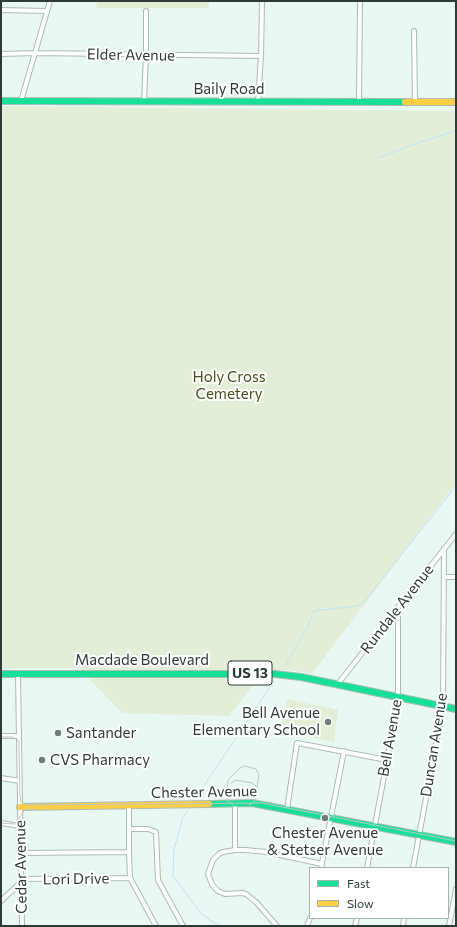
<!DOCTYPE html>
<style>
body{margin:0}
#map{position:relative;width:457px;height:927px;overflow:hidden;background:#e8f8f3;font-family:Commissioner,sans-serif}
canvas{display:block}
.frame{position:absolute;inset:0;border:2px solid #2c3b37;pointer-events:none}
.legend{position:absolute;left:309px;top:867px;width:140px;height:52px;box-sizing:border-box;background:#fff;border:1px solid #abb1af;margin:0;padding:5px 7px;list-style:none;font-size:12px;color:#2c3b37}
.legend li{display:flex;align-items:center;gap:8px;height:20px}
.legend b{width:20px;border:1px solid #abb1af}
</style>
<div id="map">
<canvas width="457" height="927"></canvas>
<div class="frame"></div>
<ul class="legend">
<li><b style="height:5px;background:#16e098"></b>Fast</li>
<li><b style="height:5px;background:#ffcf43"></b>Slow</li>
</ul>
</div>
<script>
const c = document.querySelector('canvas').getContext('2d');
c.lineJoin = 'round';
function fillPath(path, color) { c.fillStyle = color; c.fill(path, 'evenodd'); }
const shape = rows => new Path2D(rows.map(r => 'M' + r).join(''));
function trace(path, color, width, dash) { c.strokeStyle = color; c.lineWidth = width; c.lineCap = dash ? 'butt' : 'round'; c.setLineDash(dash || []); c.stroke(path); }
function drawText(font, color, halo, rows, align = 'center') {
  c.font = font + ' Commissioner,sans-serif'; c.lineWidth = 4; c.setLineDash([]); c.textBaseline = 'middle'; c.strokeStyle = halo; c.fillStyle = color; for (const [text, x, y, turn = 0] of rows) {
    c.save(); c.translate(x, y); c.rotate((+turn || 0) * Math.PI / 180); c.textAlign = isNaN(turn) ? turn : align; if (halo) c.strokeText(text, 0, 0); c.fillText(text, 0, 0); c.restore();
  }
}
fillPath(shape([
 [96,1,209,1,209,8,97,8],
 [1,106,456,111,456,483,312,674,291,670,265,670,229,716,122,713,79,668,1,668],
 [287,699,338,710,334,742,280,731]
]), '#e2efd6');
trace(shape([
 [379,158,417,143,456,131],
 [285,666,308,627,313,611,357,606,364,602,456,486],
 [195,799,274,681],
 [188,810,183,817,174,849,173,876,201,913,211,921,221,926]
]), '#bbe5f8', 1);
const street = shape([
 [1,10,47,11],
 [414,31,415,102],
 [1,54,35,53,261,56],
 [21,101,50,1],
 [144,101,146,55,146,11],
 [258,102,261,56,262,1],
 [359,102,360,1],
 [445,577,456,577],
 [18,674,22,926],
 [337,685,456,534],
 [1,736,19,736],
 [1,778,20,781],
 [235,803,235,850],
 [129,806,129,852,130,878,156,926],
 [287,809,297,743,387,760],
 [1,823,20,826],
 [129,829,148,829,156,832,158,880,183,926],
 [21,853,129,852],
 [321,868,344,751],
 [367,868,398,701,398,607],
 [413,868,443,706,444,549],
 [21,879,130,878],
 [1,901,21,882],
 [277,926,256,902,246,894,242,893,225,894,218,891,215,888,212,884,208,874,213,860,219,854,223,852,235,850,245,850,266,852,322,864],
 [307,926,310,918],
 [355,926,357,918],
 [403,926,404,918],
 [449,926,456,889]
]);
const fast = shape([
 [1,101,405,102],
 [1,674,275,674,301,677,456,709],
 [209,804,252,803,456,842]
]);
const slow = shape([
 [405,102,456,102],
 [20,807,209,804]
]);
trace(street, '#adbbb6', 6);
trace(fast, '#adbbb6', 8);
trace(slow, '#adbbb6', 8);
trace(street, '#fcfefd', 4);
trace(fast, '#16e098', 6);
trace(slow, '#ffcf43', 6);
trace(shape([
 [1,737,12,737,18,740,19,744,20,795,21,802,26,805,262,803,456,841],
 [231,783,236,780,252,783,256,786,257,791],
 [233,805,227,800,228,780,240,768,245,766,256,769,259,775,255,800,253,803,249,805],
 [1,823,15,824,18,821,24,810,34,809]
]), '#c1c5c4', 1);
for (const [x, y, r, color] of [
 [328,722,4,"#6e7d79"],
 [58,733,4,"#6e7d79"],
 [42,760,4,"#6e7d79"],
 [325,818,4,"#6e7d79"]
]) { const dot = new Path2D(); dot.arc(x, y, r, 0, 2 * Math.PI); c.fillStyle = color; c.fill(dot); trace(dot, '#fff', 1.5); }
for (const [x, y, w] of [
 [250,673,44]
]) { const box = new Path2D(); box.roundRect(x - w / 2, y - 12, w, 24, 3); c.fillStyle = '#fff'; c.fill(box); trace(box, '#2c3b37', 1); }
drawText('bold 14px', '#2c3b37', null, [
 ["US 13",250,673]
]);
drawText('15px', '#2c3b37', '#fff', [
 ["Elder Avenue",131,55,1],
 ["Baily Road",229,89],
 ["Rundale Avenue",397,609,-52],
 ["Macdade Boulevard",142,660],
 ["Bell Avenue",390,738,-80],
 ["Duncan Avenue",434,745,-81],
 ["Chester Avenue",204,792,-1],
 ["Cedar Avenue",21,867,-91],
 ["Lori Drive",76,879,-1]
]);
drawText('15px', '#474f18', '#fff', [
 ["Holy Cross",229,377],
 ["Cemetery",229,394]
]);
drawText('15px', '#2c3b37', '#fff', [
 ["Bell Avenue",320,713,"right"],
 ["Elementary School",320,730,"right"],
 ["Santander",66,733],
 ["CVS Pharmacy",50,760],
 ["Chester Avenue",325,833,"center"],
 ["& Stetser Avenue",325,850,"center"]
], 'left');
</script>
